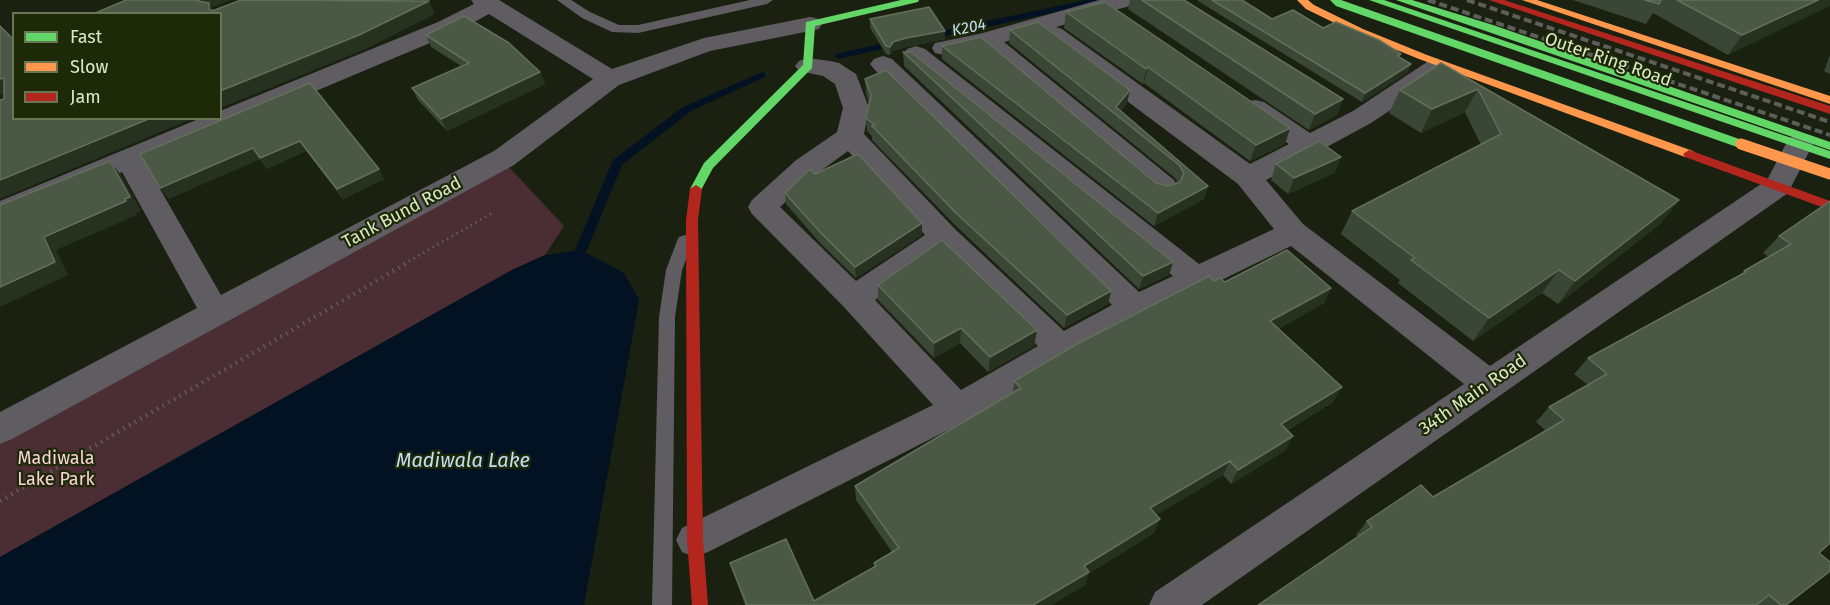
<!DOCTYPE html>
<style>
body{margin:0}
#map{position:relative;width:1830px;height:605px;overflow:hidden;background:#1b2110;font-family:"Fira Sans",sans-serif}
canvas{display:block}
.legend{position:absolute;left:12px;top:12px;width:210px;height:108px;box-sizing:border-box;background:#1e2908;border:2px solid #697554;margin:0;padding:8px 10px;list-style:none;font-size:18px;color:#dae8c7}
.legend li{display:flex;align-items:center;gap:12px;height:30px}
.legend b{width:30px;border:2px solid #697554}
</style>
<div id="map">
<canvas width="1830" height="605"></canvas>
<ul class="legend">
<li><b style="height:8px;background:#63d668"></b>Fast</li>
<li><b style="height:8px;background:#ff974d"></b>Slow</li>
<li><b style="height:8px;background:#b3261e"></b>Jam</li>
</ul>
</div>
<script>
const c = document.querySelector('canvas').getContext('2d');
c.lineJoin = 'round';
function fillPath(path, color) { c.fillStyle = color; c.fill(path, 'evenodd'); }
const shape = rows => new Path2D(rows.map(r => 'M' + r).join(''));
function trace(path, color, width, dash) { c.strokeStyle = color; c.lineWidth = width; c.lineCap = dash ? 'butt' : 'round'; c.setLineDash(dash || []); c.stroke(path); }
function drawText(font, color, halo, rows, align = 'center') {
  c.font = font + ' "Fira Sans",sans-serif'; c.lineWidth = 4.5; c.setLineDash([]); c.textBaseline = 'middle'; c.strokeStyle = halo; c.fillStyle = color; for (const [text, x, y, turn = 0] of rows) {
    c.save(); c.translate(x, y); c.rotate((+turn || 0) * Math.PI / 180); c.textAlign = isNaN(turn) ? turn : align; if (halo) c.strokeText(text, 0, 0); c.fillText(text, 0, 0); c.restore();
  }
}
fillPath(shape([
 [508,166,564,226,545,255,512,270,0,557,0,443]
]), '#4b2e33');
fillPath(shape([
 [581,250,624,273,639,300,584,605,0,605,0,557,512,270,545,255]
]), '#021222');
fillPath(shape([
 [1086,0,1103,0,1099,3,931,39,926,36,931,33,1086,0],
 [897,40,900,41,900,45,839,59,834,56,836,54,897,40],
 [762,72,765,73,765,77,691,111,622,165,587,250,581,254,577,253,575,250,613,160,683,107,762,72]
]), '#021222');
trace(shape([
 [404,264,494,212]
]), '#5c5d58', 3, [1.5, 4]);
trace(shape([
 [0,501,407,263]
]), '#5c5d58', 4.5, [1.5, 5]);
fillPath(shape([
 [557,0,571,0,590,12,619,25,638,25,750,0,773,0,767,4,638,33,612,32,582,18,557,0],
 [685,235,691,237,693,241,682,270,675,317,672,605,652,605,659,317,666,270,677,241,679,237,685,235]
]), '#5f5c62');
fillPath(shape([
 [471,0,499,0,612,69,704,38,810,17,819,19,822,24,819,29,810,31,710,51,619,85,514,165,12,439,0,444,0,412,197,308,122,172,0,222,0,201,201,118,220,118,220,111,438,22,474,4,471,0],
 [489,14,593,79,494,151,221,295,145,163,456,32,489,14],
 [1099,0,1137,0,1133,5,1056,27,1062,29,1250,164,1289,144,1246,114,1242,108,1246,102,1255,100,1264,102,1310,133,1353,111,1427,62,1436,60,1445,62,1449,68,1445,74,1371,123,1266,180,1303,224,1490,366,1767,180,1789,138,1799,135,1809,138,1813,144,1788,193,1202,605,1149,605,1155,592,1464,384,1291,246,1146,317,1073,357,970,419,708,552,695,557,682,552,676,540,682,528,933,405,843,306,752,214,748,207,752,200,795,161,837,132,843,108,835,84,823,76,799,71,795,66,799,61,808,58,830,61,839,63,856,74,869,108,864,134,955,229,1064,331,1112,305,874,69,870,64,874,59,883,56,892,59,1139,292,1173,276,907,59,904,54,907,49,916,46,925,49,1199,264,1274,229,1238,184,1044,39,1041,34,1043,31,1004,42,1174,180,1178,187,1174,194,1164,197,1154,194,981,48,944,55,935,53,932,48,935,43,983,33,1099,0],
 [848,151,925,235,856,281,780,207,815,175,848,151],
 [942,253,1038,346,961,390,875,300,942,253]
]), '#5f5c62');
fillPath(shape([
 [901,0,919,0,918,2,815,26,812,68,713,168,700,192,692,192,690,189,704,163,803,65,806,22,901,0],
 [1330,0,1341,0,1745,141,1747,144,1745,147,1737,147,1336,6,1330,0],
 [1369,0,1384,0,1830,151,1830,159,1369,0],
 [1396,0,1412,0,1493,25,1830,142,1830,150,1396,0]
]), '#63d668');
fillPath(shape([
 [1297,0,1308,0,1314,5,1363,29,1427,55,1693,151,1695,154,1693,157,1685,157,1419,59,1355,33,1306,9,1297,0],
 [1522,0,1537,0,1830,96,1830,104,1522,0]
]), '#ff974d');
fillPath(shape([
 [1489,0,1504,0,1830,106,1830,114,1489,0],
 [1689,150,1830,201,1830,210,1685,157,1683,154,1689,150],
 [696,185,702,189,698,220,703,540,708,605,692,605,687,540,686,220,690,189,696,185]
]), '#b3261e');
trace(shape([
 [1428,0,1830,135],
 [1467,0,1830,122]
]), '#5d5f5b', 4, [8, 4]);
trace(shape([
 [1741,144,1830,174]
]), '#ff974d', 11);
fillPath(shape([
 [1130,0,1184,0,1343,99,1337,115,1309,130,1128,9],
 [1198,0,1242,0,1272,19,1323,28,1401,54,1399,57,1411,64,1407,73,1362,102,1198,1],
 [1573,0,1830,0,1728,55,1653,13,1646,24],
 [1066,12,1290,128,1285,144,1250,161,1144,83,1143,84,1064,28],
 [870,19,945,39,906,47,893,51,890,55,886,54,870,28],
 [1010,30,1127,104,1121,111,1208,186,1204,199,1154,226,942,59,942,46,1156,183,1168,186,1178,183,1175,178,1009,43],
 [426,35,540,72,545,84,447,131,418,100,412,88,461,66,431,47],
 [903,52,1173,262,1169,275,1139,289,904,66],
 [1830,55,1830,74,1824,71],
 [1441,63,1679,200,1660,224,1558,304,1542,293,1473,341,1398,283,1400,280,1341,234,1352,211,1481,145,1465,112,1421,133,1389,113,1400,90],
 [865,79,1111,291,1108,304,1064,328,957,227,872,140,872,136,867,131,866,118,869,103,866,93],
 [310,83,384,179,343,199,306,151,267,169,260,159,168,199],
 [1341,157,1334,173,1288,194,1271,180,1276,164],
 [815,174,922,223,922,235,856,278,821,244,786,204,785,193],
 [1830,201,1819,553,1786,605,1258,605,1358,537,1356,535,1367,521,1433,497,1546,431,1536,422,1549,407,1588,385,1574,374,1588,358,1739,276,1744,271,1769,257,1763,253,1779,236],
 [1214,281,1331,288,1324,303,1278,329,1342,387,1333,402,1288,430,1286,450,1231,484,1223,475,1156,515,1154,533,1088,574,1085,585,1051,605,745,605,730,563,814,601,874,567,874,563,892,552,856,500,855,486,1013,394,1014,381],
 [878,285,1037,330,1034,346,988,372,960,343,934,358,878,300]
]), '#3b4736');
fillPath(shape([
 [199,0,231,0,212,7,216,14,198,1],
 [1818,0,1830,0,1830,6,1728,55,1742,35],
 [429,1,435,14,366,49,220,108,220,91],
 [945,31,945,39,906,47,893,51,890,55,890,47,893,42,906,38],
 [1411,64,1407,73,1362,102,1365,93],
 [1148,67,1144,83,1143,84,1146,69],
 [540,72,545,84,447,131,441,119],
 [4,78,14,92,0,95,0,79],
 [1478,89,1465,112,1421,133,1432,109],
 [1130,90,1127,104,1117,116,1116,107],
 [1343,99,1337,115,1309,130,1315,114],
 [151,118,194,118,0,199,0,180],
 [1290,128,1285,144,1250,161,1256,145],
 [300,141,306,151,267,169,260,158],
 [253,148,260,159,168,199,160,188],
 [1341,157,1334,173,1288,194,1294,178],
 [110,161,121,175,141,211,136,213,137,215,56,250,68,275,0,307,0,287],
 [379,169,384,179,343,199,337,189],
 [1208,186,1204,199,1154,226,1158,213],
 [1679,200,1660,224,1558,304,1575,281],
 [922,223,922,235,856,278,855,267],
 [1173,262,1169,275,1139,289,1143,276],
 [1559,270,1542,293,1473,341,1489,318],
 [1331,288,1324,303,1263,337,1270,321],
 [1111,291,1108,304,1064,328,1067,315],
 [961,328,960,343,934,358,934,343],
 [1037,330,1034,346,988,372,990,357],
 [1342,387,1333,402,1274,438,1281,424],
 [1293,436,1286,450,1231,484,1238,470],
 [1230,461,1223,475,1145,522,1150,508],
 [1160,519,1154,533,1088,574,1085,585,1051,605,1033,605,1084,566]
]), '#273120');
const building = shape([
 [126,0,199,0,198,1,209,3,209,9,212,11,241,0,429,1,359,35,220,91,220,14,93,14,126,0],
 [1142,0,1184,0,1343,99,1315,114,1142,0],
 [1212,0,1242,0,1272,19,1293,10,1323,28,1336,22,1379,40,1401,54,1397,56,1411,64,1365,93,1212,0],
 [1645,0,1661,0,1659,4,1645,0],
 [1677,0,1818,0,1742,35,1677,0],
 [1105,2,1290,128,1256,145,1148,67,1146,69,1066,12,1105,2],
 [929,7,945,31,906,38,893,42,890,47,886,46,870,19,929,7],
 [464,16,509,43,540,72,441,119,412,88,469,63,426,35,464,16],
 [1038,22,1130,90,1116,107,1208,186,1158,213,942,46,981,37,1156,183,1168,186,1180,182,1184,173,1179,165,1010,30,1038,22],
 [0,26,14,40,14,118,151,118,0,180,0,100,4,99,4,78,0,79,0,26],
 [903,52,911,52,1173,262,1143,276,903,52],
 [1441,63,1679,200,1575,281,1559,270,1489,318,1411,260,1415,258,1352,211,1501,134,1478,89,1432,109,1400,90,1441,63],
 [886,70,1111,291,1067,315,957,214,872,126,875,125,866,118,871,95,865,79,886,70],
 [310,83,379,169,337,189,300,141,260,158,253,148,160,188,140,154,310,83],
 [1319,141,1341,157,1294,178,1276,164,1319,141],
 [858,154,922,223,855,267,820,232,785,193,810,169,815,174,858,154],
 [110,161,130,197,125,199,126,201,44,237,55,262,0,287,0,205,110,161],
 [1830,201,1830,543,1819,553,1830,562,1830,571,1786,605,1781,605,1769,595,1756,605,1258,605,1372,527,1367,521,1421,485,1433,497,1564,420,1549,407,1607,374,1588,358,1746,272,1744,271,1791,244,1779,236,1830,201],
 [942,240,1037,330,990,357,961,328,934,343,878,285,942,240],
 [1287,250,1331,288,1270,321,1342,387,1281,424,1293,436,1238,470,1230,461,1150,508,1160,519,1084,566,1089,572,1033,605,747,605,730,563,786,539,814,601,876,566,874,563,899,548,855,486,1021,388,1014,381,1077,344,1209,276,1214,281,1220,278,1225,282,1287,250]
]);
fillPath(building, '#4c5846');
trace(building, '#626f5a', 1.5);
drawText('italic 16px', '#c2def7', '#1e2908', [
 ["K204",969,28,-12]
]);
drawText('18px', '#dae8c7', '#1e2908', [
 ["Outer Ring Road",1608,60,19],
 ["Tank Bund Road",402,213,-28],
 ["34th Main Road",1473,395,-35]
]);
drawText('18px', '#fad2d9', '#1e2908', [
 ["Madiwala",56,459],
 ["Lake Park",56,480]
]);
drawText('italic 20px', '#c2def7', '#1e2908', [
 ["Madiwala Lake",463,461]
]);
</script>
